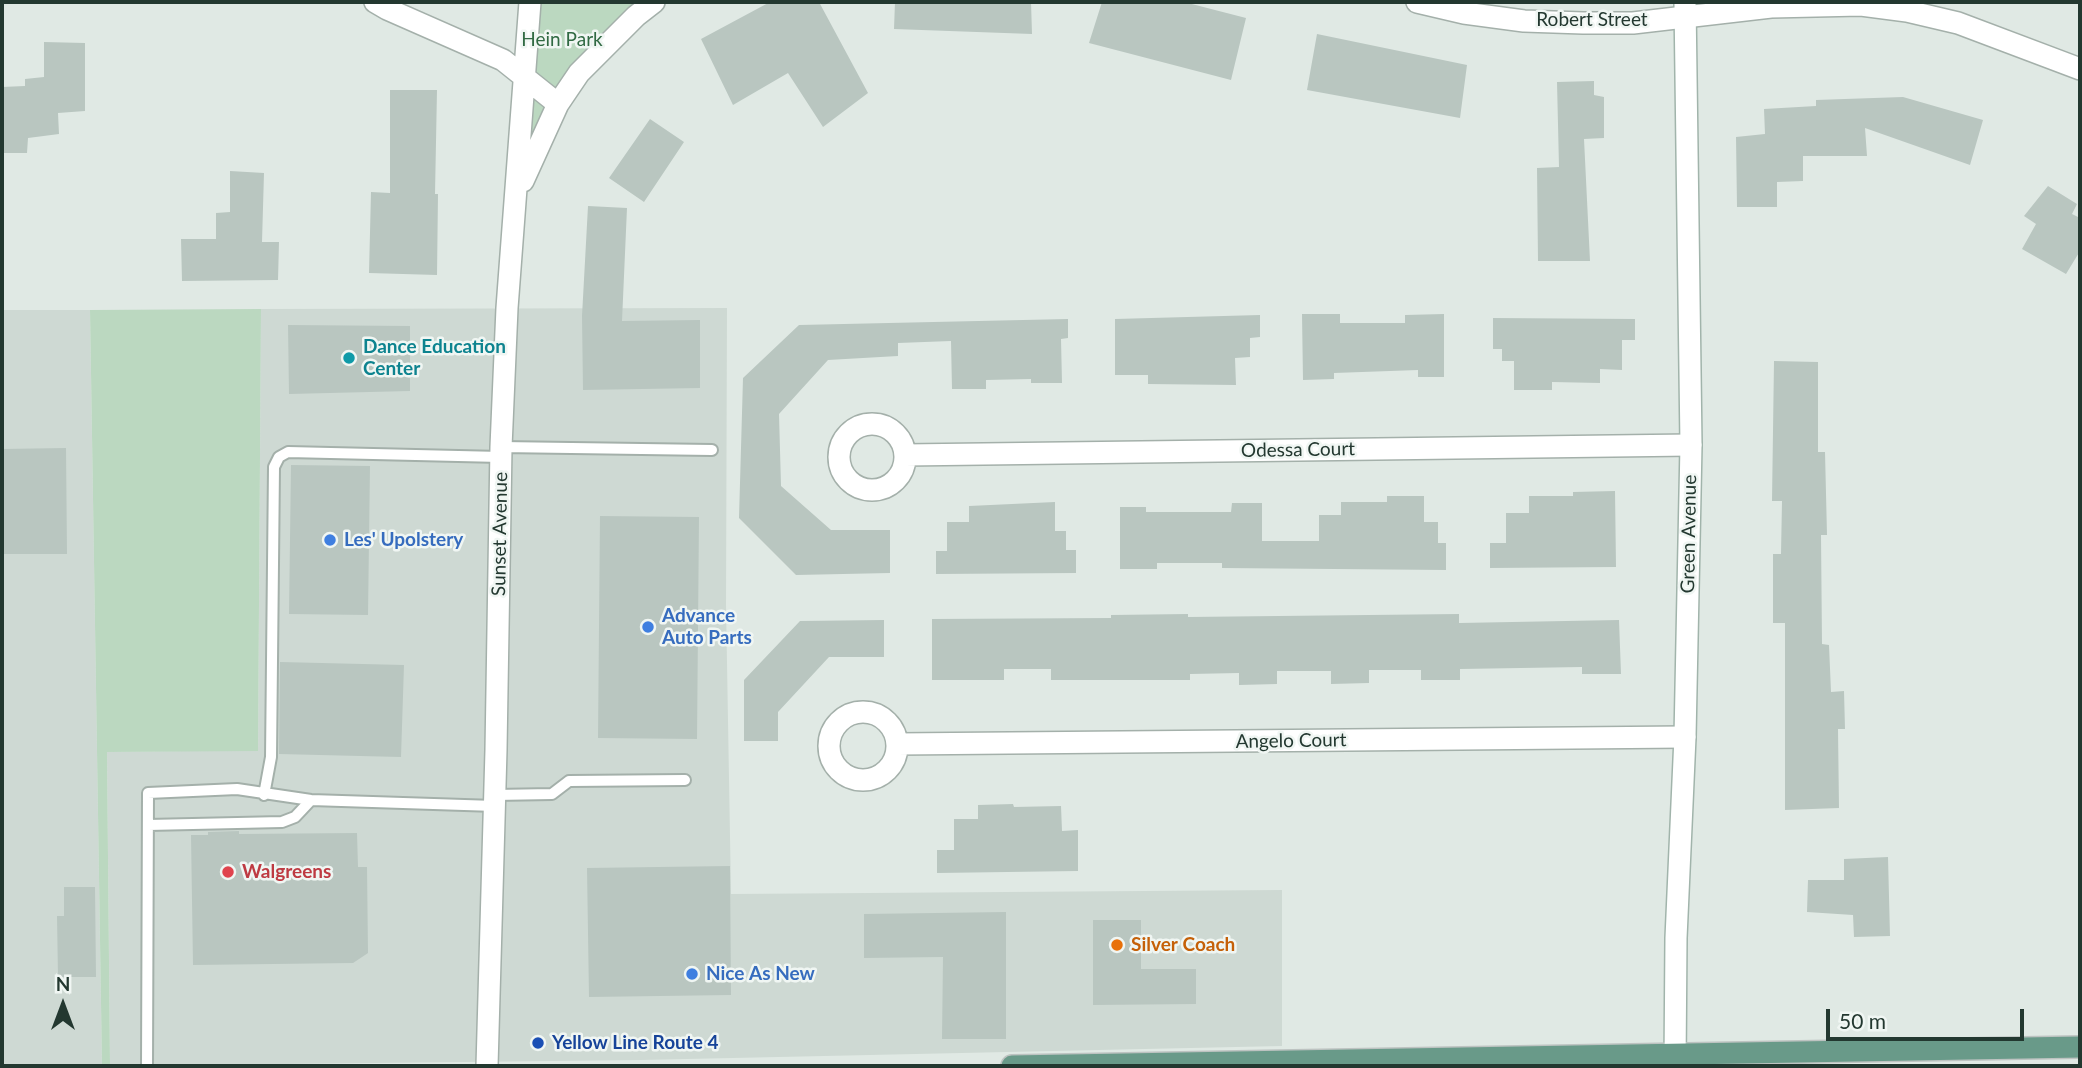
<!DOCTYPE html>
<style>
body{margin:0}
#map{position:relative;width:2082px;height:1068px;overflow:hidden;background:#e0e9e4;font-family:Lato,sans-serif}
canvas{display:block}
.frame{position:absolute;inset:0;border:4px solid #233830;pointer-events:none}
.north{position:absolute;left:28px;top:970px;width:70px;height:70px;-webkit-text-stroke:5px #f0f6f3;paint-order:stroke;rotate:0deg;font-size:19px;font-weight:700;line-height:28px;text-align:center;color:#233830}
.north::after{content:'';display:block;margin:auto;width:24px;height:32px;background:#233830;clip-path:polygon(50% 0,100% 100%,50% 72%,0 100%)}
.scale{position:absolute;left:1826px;top:1009px;width:198px;height:32px;box-sizing:border-box;border:4px solid #233830;border-top:0;padding-left:9px;font-size:21px;line-height:24px;white-space:nowrap;color:#233830;-webkit-text-stroke:5px #f0f6f3;paint-order:stroke}
</style>
<div id="map">
<canvas width="2082" height="1068"></canvas>
<div class="frame"></div>
<div class="north">N</div>
<div class="scale">50 m</div>
</div>
<script>
const c = document.querySelector('canvas').getContext('2d');
c.lineJoin = 'round';
function fillPath(path, color) { c.fillStyle = color; c.fill(path, 'evenodd'); }
const shape = rows => new Path2D(rows.map(r => 'M' + r).join(''));
function trace(path, color, width, dash) { c.strokeStyle = color; c.lineWidth = width; c.lineCap = dash ? 'butt' : 'round'; c.setLineDash(dash || []); c.stroke(path); }
function drawText(font, color, halo, rows, align = 'center') {
  c.font = font + ' Lato,sans-serif'; c.lineWidth = 5; c.setLineDash([]); c.textBaseline = 'middle'; c.strokeStyle = halo; c.fillStyle = color; for (const [text, x, y, turn = 0] of rows) {
    c.save(); c.translate(x, y); c.rotate((+turn || 0) * Math.PI / 180); c.textAlign = isNaN(turn) ? turn : align; if (halo) c.strokeText(text, 0, 0); c.fillText(text, 0, 0); c.restore();
  }
}
fillPath(shape([
 [727,308,726,605,731,894,1282,890,1282,1046,641,1060,110,1066,107,752,258,750,261,309],
 [2,310,90,310,102,1066,2,1066]
]), '#ced9d3');
fillPath(shape([
 [530,2,654,2,579,73,515,200],
 [261,309,258,751,107,752,110,1066,102,1066,90,310]
]), '#bbd8c0');
fillPath(shape([
 [770,2,819,2,868,93,823,127,788,73,733,105,701,39],
 [895,2,1031,2,1032,34,894,29],
 [1102,2,1184,2,1246,18,1231,80,1089,43],
 [1317,34,1467,65,1460,118,1307,90],
 [44,42,85,43,85,111,58,113,59,134,28,138,27,153,2,153,2,87,25,86,25,79,44,77],
 [1594,81,1594,95,1604,97,1604,138,1584,139,1590,261,1538,261,1537,168,1559,167,1557,82],
 [390,90,437,90,435,194,438,194,437,275,369,273,371,192,390,193],
 [1903,97,1983,120,1970,165,1865,128,1867,156,1803,156,1803,181,1777,182,1777,207,1737,207,1736,137,1765,134,1764,109,1816,106,1816,100],
 [650,119,684,142,644,202,609,178],
 [230,171,264,173,262,242,279,242,278,280,182,281,181,239,216,239,216,213,230,212],
 [2048,186,2077,204,2072,214,2080,218,2080,251,2066,274,2022,249,2036,224,2024,216],
 [588,206,627,208,622,321,700,320,700,388,583,390,582,316],
 [1302,314,1340,314,1340,323,1405,323,1405,315,1444,314,1444,377,1418,377,1418,370,1334,373,1334,379,1303,380],
 [1260,315,1260,337,1250,338,1250,357,1235,358,1236,385,1148,384,1148,375,1115,375,1115,319],
 [1493,318,1635,319,1635,340,1622,340,1622,370,1600,369,1600,383,1552,382,1552,390,1514,390,1514,361,1502,361,1502,349,1493,349],
 [1068,319,1068,338,1061,339,1062,383,1031,383,1031,379,986,380,986,389,952,389,951,341,898,343,898,356,828,360,779,414,781,486,831,530,890,530,890,573,796,575,739,518,743,378,799,325],
 [288,325,410,326,410,391,289,394],
 [1774,361,1818,362,1818,452,1825,452,1827,535,1821,535,1822,644,1829,645,1831,692,1844,691,1845,729,1838,729,1839,808,1785,810,1785,623,1773,623,1773,554,1781,554,1782,501,1772,501],
 [66,448,67,554,2,554,2,449],
 [291,465,370,466,368,615,289,614],
 [1615,491,1616,567,1490,568,1490,543,1506,543,1506,513,1529,513,1529,496,1573,496,1573,492],
 [1387,496,1424,496,1424,522,1438,522,1438,543,1446,543,1446,570,1222,568,1222,563,1157,563,1157,569,1120,569,1120,507,1146,507,1146,512,1231,512,1232,503,1262,503,1262,541,1319,541,1319,515,1341,515,1341,502,1387,502],
 [1055,502,1055,531,1066,531,1066,550,1076,550,1076,573,936,574,936,551,947,551,947,522,969,522,969,506],
 [600,516,699,517,697,739,598,738],
 [1188,614,1188,617,1459,614,1459,623,1619,620,1621,674,1582,674,1582,667,1460,669,1460,680,1421,680,1421,670,1369,670,1369,683,1331,684,1331,671,1277,671,1277,684,1239,685,1239,673,1190,674,1190,680,1051,680,1051,669,1004,669,1004,680,932,680,932,619,1111,618,1111,615],
 [884,620,884,657,829,657,778,712,778,741,744,741,744,680,800,621],
 [280,662,404,665,401,757,279,754],
 [1013,804,1014,807,1061,806,1062,831,1078,830,1078,871,937,873,937,850,954,850,954,819,978,819,978,805],
 [239,831,239,834,357,833,358,867,367,867,368,953,353,963,193,965,191,835,208,835,208,832],
 [1888,857,1890,936,1854,937,1853,915,1807,912,1808,880,1844,880,1844,859],
 [730,866,731,995,589,997,587,868],
 [64,887,95,887,96,977,58,977,57,916,64,916],
 [1006,912,1006,1039,942,1039,943,957,864,958,864,914],
 [1093,920,1141,920,1141,969,1196,969,1196,1004,1093,1005]
]), '#b9c6c0');
const lane = shape([
 [501,447,712,450],
 [264,795,271,757,274,467,279,457,288,452,501,457],
 [495,795,552,794,569,781,685,780],
 [148,825,282,822,295,817,311,800],
 [147,1066,148,793,237,789,311,800,495,806]
]);
const street = shape([
 [375,2,387,9,503,60,558,104],
 [1417,2,1464,13,1524,21,1583,23,1633,23,1771,7,1861,5,1907,11,1958,23,2080,69],
 [523,181,558,104,579,73,636,16,654,2],
 '839 457a33 33 0 1 1 66 0a33 33 0 1 1-66 0Z',
 [905,455,1691,445],
 '829 746a34 34 0 1 1 68 0a34 34 0 1 1-68 0Z',
 [897,744,1685,737],
 [487,1066,496,750,501,447,507,308,530,2]
]);
const secondary = shape([
 [1675,1066,1676,938,1685,737,1691,445,1685,2]
]);
const primary = shape([
 [1012,1066,2080,1047]
]);
trace(lane, '#a4b0aa', 14);
trace(street, '#a4b0aa', 24);
trace(secondary, '#a1b4ab', 24);
trace(primary, '#bdc3c1', 24);
trace(lane, '#fff', 10);
trace(street, '#fff', 21);
trace(secondary, '#fff', 21);
trace(primary, '#699a89', 21);
for (const [x, y, r, color] of [
 [349,358,7,"#0f9aa8"],
 [330,540,7,"#3f7fe0"],
 [648,627,7,"#3f7fe0"],
 [228,872,7,"#e0444e"],
 [1117,945,7,"#e8710a"],
 [692,974,7,"#3f7fe0"],
 [538,1043,7,"#1a4fb4"]
]) { const dot = new Path2D(); dot.arc(x, y, r, 0, 2 * Math.PI); c.fillStyle = color; c.fill(dot); trace(dot, '#f0f6f3', 2.5); }
drawText('19px', '#233830', '#f0f6f3', [
 ["Robert Street",1592,20],
 ["Odessa Court",1298,450,-1],
 ["Sunset Avenue",500,534,-89],
 ["Green Avenue",1689,534,-89],
 ["Angelo Court",1291,741,-1]
]);
drawText('19px', '#316a43', '#f0f6f3', [
 ["Hein Park",562,40]
]);
drawText('bold 19px', '#0d838f', '#f0f6f3', [
 ["Dance Education",363,347],
 ["Center",363,369]
], 'left');
drawText('bold 19px', '#366cbe', '#f0f6f3', [
 ["Les' Upolstery",344,540],
 ["Advance",662,616],
 ["Auto Parts",662,638],
 ["Nice As New",706,974]
], 'left');
drawText('bold 19px', '#be3a42', '#f0f6f3', [
 ["Walgreens",242,872]
], 'left');
drawText('bold 19px', '#c56008', '#f0f6f3', [
 ["Silver Coach",1131,945]
], 'left');
drawText('bold 19px', '#164399', '#f0f6f3', [
 ["Yellow Line Route 4",552,1043]
], 'left');
</script>
